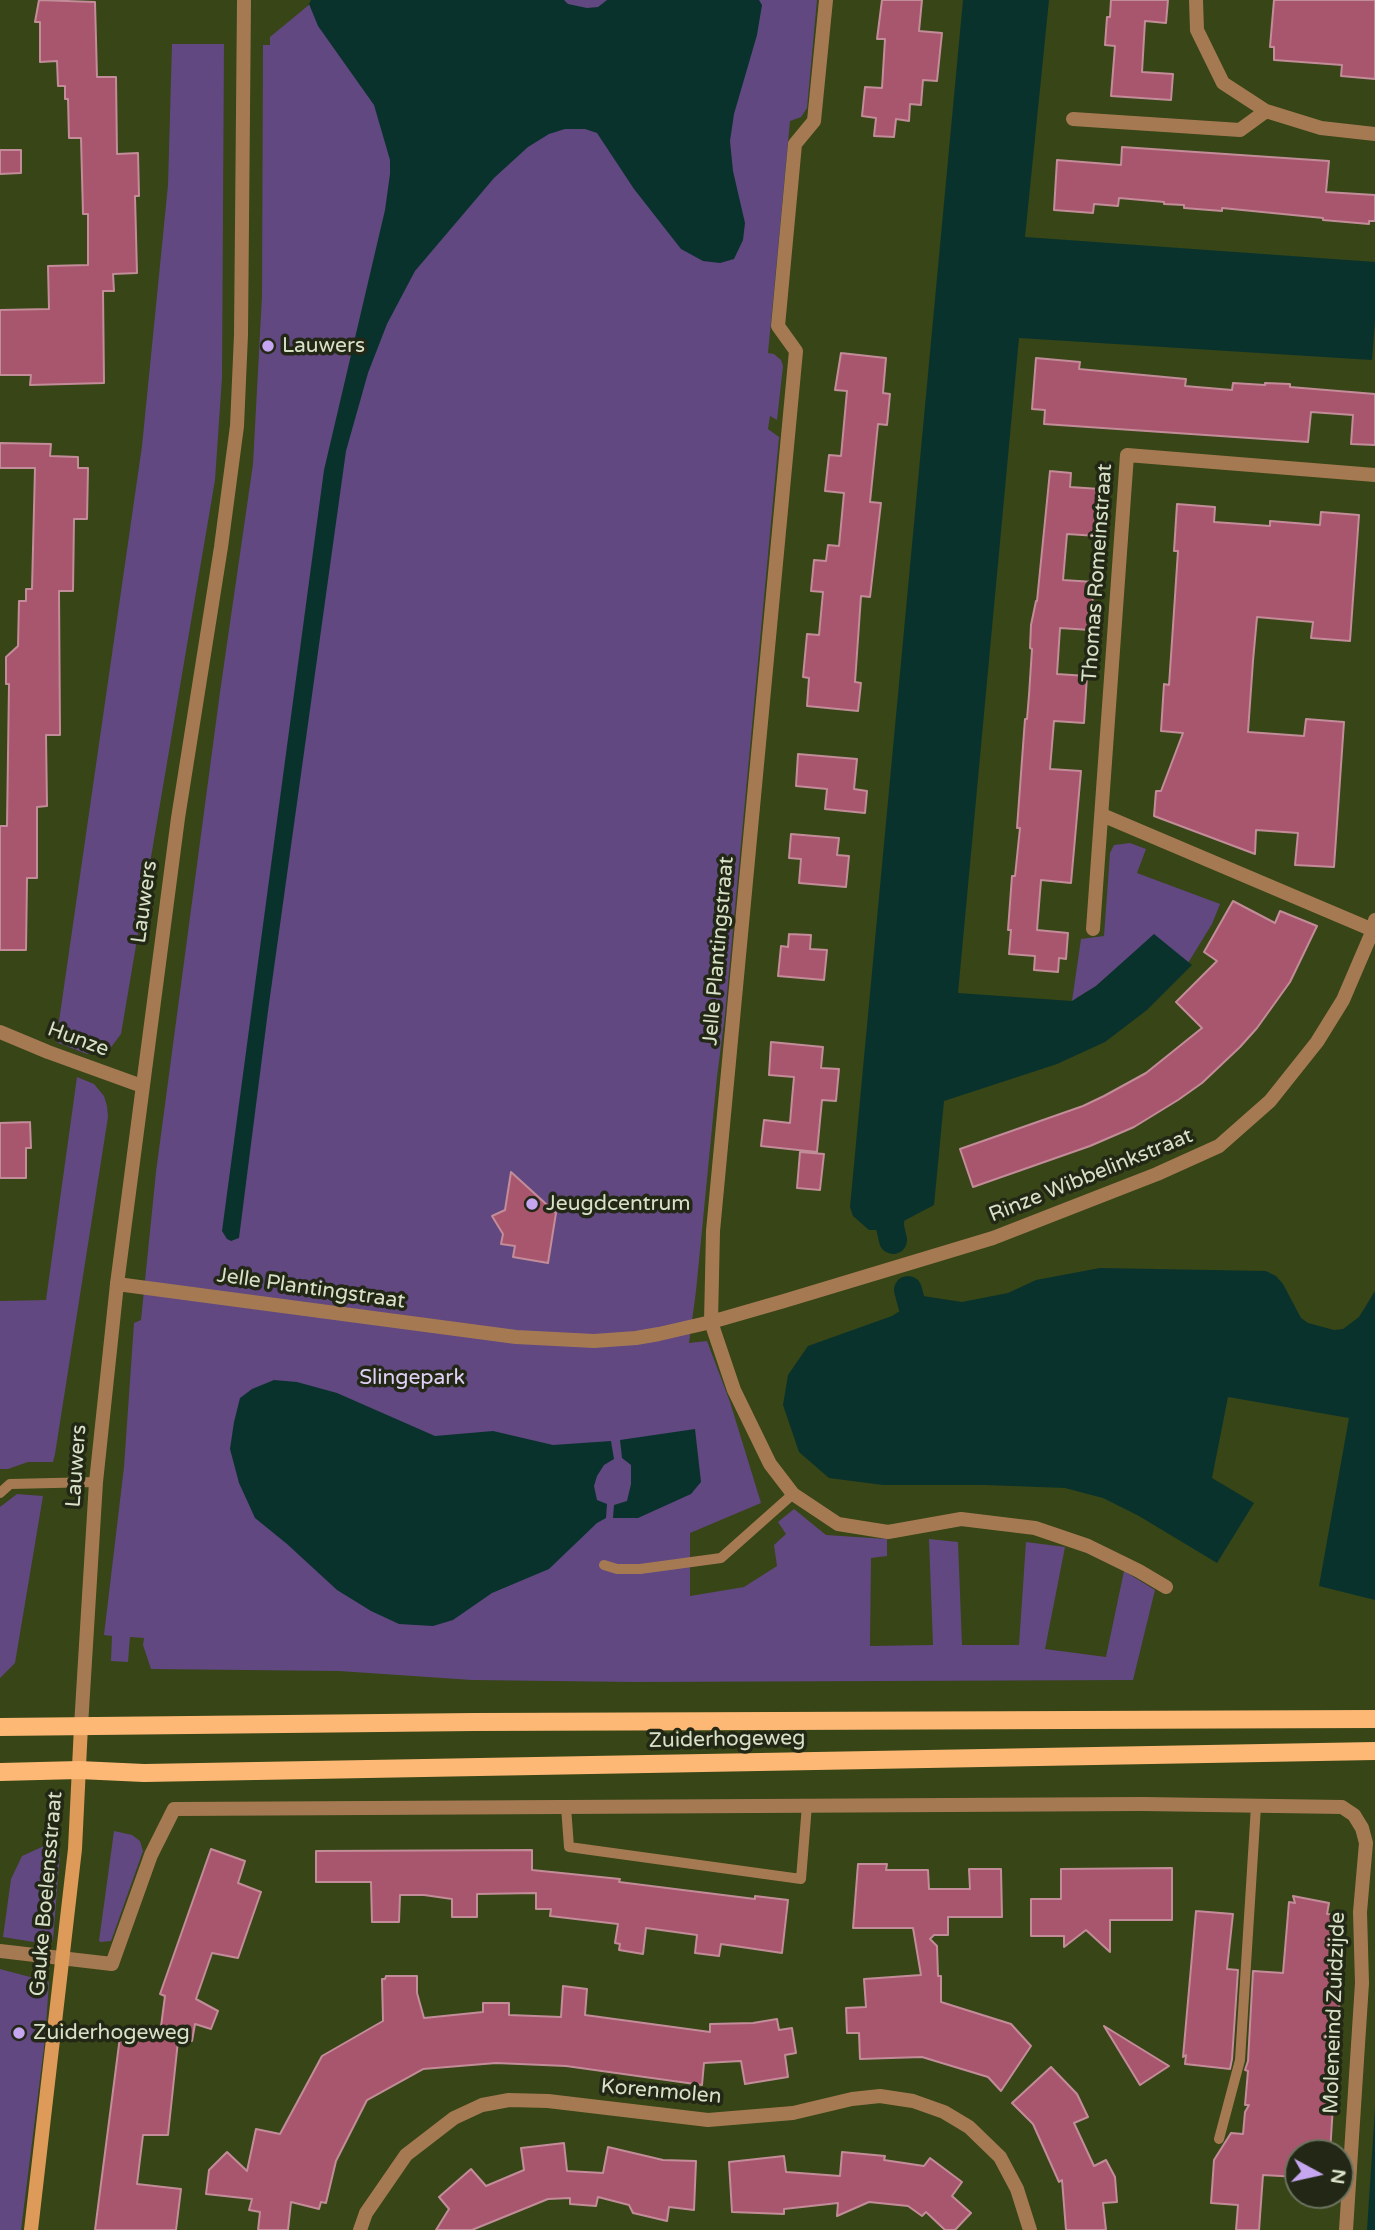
<!DOCTYPE html>
<style>
body{margin:0}
#map{position:relative;width:1375px;height:2230px;overflow:hidden;background:#374517;font-family:"Varela Round",sans-serif}
canvas{display:block}
.north{position:absolute;left:1284px;top:2139px;width:70px;height:70px;box-sizing:border-box;background:#222815;border:2px solid #6b725d;border-radius:50%;rotate:98deg;font-size:19px;font-weight:700;line-height:28px;text-align:center;color:#d8e1c8}
.north::after{content:'';display:block;margin:auto;width:24px;height:32px;background:#c6a6f0;clip-path:polygon(50% 0,100% 100%,50% 72%,0 100%)}
</style>
<div id="map">
<canvas width="1375" height="2230"></canvas>
<div class="north">N</div>
</div>
<script>
const c = document.querySelector('canvas').getContext('2d');
c.lineJoin = 'round';
function fillPath(path, color) { c.fillStyle = color; c.fill(path, 'evenodd'); }
const shape = rows => new Path2D(rows.map(r => 'M' + r).join(''));
function trace(path, color, width, dash) { c.strokeStyle = color; c.lineWidth = width; c.lineCap = dash ? 'butt' : 'round'; c.setLineDash(dash || []); c.stroke(path); }
function drawText(font, color, halo, rows, align = 'center') {
  c.font = font + ' "Varela Round",sans-serif'; c.lineWidth = 7; c.setLineDash([]); c.textBaseline = 'middle'; c.strokeStyle = halo; c.fillStyle = color; for (const [text, x, y, turn = 0] of rows) {
    c.save(); c.translate(x, y); c.rotate((+turn || 0) * Math.PI / 180); c.textAlign = isNaN(turn) ? turn : align; if (halo) c.strokeText(text, 0, 0); c.fillText(text, 0, 0); c.restore();
  }
}
fillPath(shape([
 [311,0,817,0,807,108,801,117,790,121,768,353,774,354,781,360,783,366,777,420,770,416,768,429,779,437,725,1015,717,1077,696,1291,689,1343,707,1341,730,1402,761,1503,690,1533,690,1596,744,1587,777,1566,774,1545,786,1534,778,1522,794,1509,826,1535,887,1539,887,1556,871,1558,870,1646,933,1645,929,1539,958,1542,962,1645,1019,1645,1026,1542,1065,1547,1045,1649,1106,1657,1124,1571,1155,1590,1133,1680,634,1682,472,1680,339,1671,151,1669,143,1645,144,1638,130,1637,128,1662,111,1661,112,1636,104,1635,124,1467,134,1323,141,1320,156,1172,220,692,253,464,262,296,263,45,270,45,270,37,310,4],
 [172,44,224,44,222,378,215,480,121,1034,109,1050,87,1054,56,1042,142,446,168,185],
 [1130,843,1146,849,1137,873,1220,904,1212,924,1188,963,1154,935,1096,986,1072,1001,1081,939,1104,936,1110,853,1114,845],
 [77,1077,94,1084,104,1096,107,1106,108,1117,55,1454,53,1462,28,1462,8,1469,0,1469,0,1301,46,1300],
 [17,1494,43,1496,15,1663,0,1678,0,1507],
 [114,1831,132,1835,140,1841,143,1851,111,1941,101,1942,99,1941],
 [44,1846,60,1853,53,1940,46,1944,3,1937,11,1879,22,1856],
 [0,1969,49,1982,45,2039,21,2230,0,2230]
]), '#614881');
fillPath(shape([
 [311,0,564,0,568,4,587,8,598,7,607,0,759,0,762,5,757,35,734,114,730,141,733,171,745,223,743,240,734,259,720,263,703,261,681,249,634,189,597,133,585,129,565,129,549,134,528,147,494,178,415,271,387,324,368,373,346,451,268,1011,239,1238,231,1241,227,1239,222,1231,324,470,385,210,390,174,390,160,374,105,318,26,309,4],
 [963,0,1049,0,1025,237,1375,262,1375,321,1372,360,1019,338,958,993,1072,1001,1096,986,1154,934,1192,965,1147,1010,1105,1042,1057,1064,944,1101,934,1205,898,1224,879,1230,869,1230,853,1216,850,1207],
 [1100,1268,1266,1271,1276,1276,1283,1284,1301,1318,1308,1323,1334,1330,1343,1329,1359,1317,1375,1291,1375,1600,1319,1586,1349,1418,1228,1397,1212,1478,1254,1503,1217,1563,1139,1516,1103,1498,1065,1488,986,1485,883,1485,829,1478,799,1452,783,1405,788,1375,808,1346,892,1316,923,1296,962,1302,1008,1293,1036,1280],
 [274,1380,297,1382,337,1393,435,1436,493,1431,553,1445,611,1441,614,1459,604,1465,597,1476,594,1486,597,1500,607,1504,606,1518,597,1523,549,1569,492,1593,453,1620,433,1626,399,1624,371,1611,337,1590,287,1544,255,1518,239,1483,230,1449,234,1422,240,1398,252,1389],
 [695,1429,701,1482,691,1494,638,1518,613,1518,614,1505,627,1501,631,1484,631,1465,622,1458,620,1440],
 [1375,2108,1375,2230,1367,2230]
]), '#0a322d');
trace(shape([
 [891,1191,890,1227,893,1240],
 [908,1290,912,1305]
]), '#0a322d', 28);
const building = shape([
 [39,0,95,2,97,77,116,77,117,154,138,153,139,196,135,196,137,273,113,274,114,291,103,291,104,383,30,385,31,375,0,375,0,310,49,309,48,266,88,265,88,214,83,214,81,138,69,138,68,99,65,99,65,86,58,86,57,61,40,62,40,22,35,22,39,0],
 [882,0,922,0,919,31,942,33,937,81,923,80,921,105,910,104,909,121,896,119,894,137,874,136,876,118,862,116,865,87,882,88,885,39,877,39,882,0],
 [1111,0,1168,0,1166,23,1145,21,1142,72,1173,74,1171,100,1111,96,1115,46,1105,45,1107,17,1110,17,1111,0],
 [1274,0,1375,0,1375,79,1341,76,1342,65,1274,60,1274,47,1270,47,1274,0],
 [1122,147,1329,161,1326,192,1375,195,1375,221,1369,221,1369,224,1323,220,1323,218,1222,208,1222,211,1184,208,1184,205,1164,204,1164,202,1119,198,1118,206,1094,204,1093,213,1054,210,1057,160,1121,165,1122,147],
 [0,150,21,150,21,173,0,174,0,150],
 [841,353,886,358,883,393,890,394,887,425,878,424,870,502,881,503,870,597,861,596,855,682,861,683,858,711,807,706,809,678,803,677,807,634,819,635,823,592,811,591,814,560,826,561,828,545,839,546,844,493,825,491,829,455,841,456,847,391,835,390,841,353],
 [1036,358,1080,362,1079,369,1186,379,1185,386,1232,390,1233,383,1265,385,1265,383,1290,384,1290,387,1375,394,1375,445,1351,444,1353,415,1311,412,1308,442,1044,424,1045,410,1032,409,1036,358],
 [0,443,51,444,50,456,78,457,78,468,88,468,87,519,74,519,73,591,59,591,60,735,46,735,47,806,37,807,37,878,27,878,26,950,0,950,0,826,7,826,9,684,6,684,6,657,18,646,19,601,26,601,26,589,32,589,35,468,0,468,0,443],
 [1050,471,1071,473,1070,487,1100,489,1097,536,1067,534,1063,580,1094,582,1090,630,1060,628,1057,674,1087,676,1084,723,1054,721,1050,769,1081,771,1071,883,1041,880,1037,930,1068,933,1066,959,1059,958,1058,972,1034,970,1035,956,1009,954,1011,930,1008,930,1012,876,1015,876,1020,828,1017,828,1025,719,1027,719,1029,695,1032,649,1030,648,1031,625,1036,601,1037,601,1050,471],
 [1177,504,1215,507,1214,522,1270,526,1270,521,1320,525,1321,512,1359,515,1350,641,1311,638,1313,622,1257,617,1253,661,1248,732,1304,736,1306,719,1344,722,1334,867,1295,865,1298,833,1256,830,1255,854,1154,816,1156,791,1161,791,1183,733,1161,731,1164,684,1169,685,1172,641,1178,551,1174,551,1177,504],
 [798,754,857,759,854,789,867,791,865,813,825,809,827,789,796,786,798,754],
 [791,834,839,838,837,855,849,856,846,887,799,883,801,859,789,858,791,834],
 [1233,901,1275,923,1280,911,1317,926,1290,982,1257,1028,1240,1047,1202,1083,1178,1100,1134,1127,1090,1146,973,1187,960,1149,1083,1106,1104,1096,1146,1073,1202,1028,1176,1002,1217,961,1204,952,1233,901],
 [789,934,811,935,810,949,827,950,824,980,778,976,781,946,788,947,789,934],
 [771,1042,823,1047,821,1068,839,1069,836,1101,822,1100,817,1152,761,1146,764,1120,790,1123,792,1099,794,1077,769,1075,771,1042],
 [30,1122,31,1148,26,1148,26,1178,0,1178,0,1123,30,1122],
 [800,1152,824,1154,820,1190,797,1188,800,1152],
 [511,1172,556,1213,548,1263,513,1257,515,1246,501,1244,503,1234,492,1216,505,1210,511,1172],
 [211,1849,245,1861,238,1883,261,1892,238,1958,212,1953,196,1999,218,2011,211,2029,195,2024,192,2041,178,2041,168,2135,143,2135,137,2184,181,2189,176,2230,95,2230,121,2029,160,2034,165,1996,160,1994,211,1849],
 [532,1850,532,1870,620,1879,619,1882,755,1899,755,1896,788,1900,782,1953,721,1944,719,1956,695,1953,697,1935,646,1928,643,1954,619,1950,620,1944,615,1943,618,1924,550,1916,551,1909,536,1909,536,1893,477,1894,477,1917,452,1917,452,1899,424,1895,400,1895,399,1922,372,1922,371,1882,316,1882,316,1851,532,1850],
 [858,1864,887,1864,886,1870,928,1870,929,1889,970,1889,969,1869,1001,1869,1002,1917,948,1917,948,1935,934,1935,930,1939,937,1946,938,1976,941,1976,941,2002,1011,2024,1031,2046,1001,2091,988,2077,922,2057,860,2059,859,2033,847,2033,846,2008,866,2007,864,1979,921,1975,913,1928,853,1928,858,1864],
 [1172,1868,1172,1920,1110,1920,1110,1952,1086,1930,1064,1947,1064,1936,1031,1936,1031,1899,1061,1899,1061,1869,1172,1868],
 [1293,1896,1329,1903,1327,1914,1345,1915,1330,2153,1298,2153,1298,2177,1263,2175,1259,2230,1236,2230,1238,2205,1211,2203,1214,2160,1231,2133,1243,2134,1245,2112,1249,2105,1245,2105,1248,2071,1245,2070,1248,2061,1253,1971,1283,1973,1289,1902,1295,1903,1293,1896],
 [1196,1911,1233,1914,1227,1969,1238,1970,1232,2059,1230,2069,1185,2064,1186,2055,1183,2057,1196,1911],
 [386,1976,417,1976,417,1993,424,2018,483,2012,483,2003,509,2003,509,2015,561,2017,563,1986,587,1989,585,2015,710,2032,710,2024,753,2023,777,2019,779,2030,792,2028,796,2053,785,2055,788,2077,745,2084,741,2061,704,2063,702,2085,566,2066,496,2063,423,2069,367,2100,336,2161,326,2203,321,2202,319,2209,291,2202,288,2230,258,2230,260,2212,249,2210,252,2199,206,2194,209,2170,227,2152,247,2171,256,2129,280,2134,322,2056,383,2021,382,1979,385,1979,386,1976],
 [1104,2026,1169,2066,1140,2085,1104,2026],
 [1051,2067,1077,2094,1088,2117,1074,2123,1094,2166,1106,2160,1115,2177,1117,2202,1103,2203,1106,2230,1066,2230,1062,2180,1059,2182,1033,2124,1012,2103,1051,2067],
 [564,2143,567,2171,603,2173,608,2147,663,2160,696,2161,694,2210,669,2207,667,2221,633,2213,629,2205,598,2197,596,2206,570,2204,570,2198,548,2199,472,2230,436,2230,449,2209,439,2197,471,2169,486,2186,524,2170,521,2148,564,2143],
 [842,2152,885,2156,884,2160,924,2166,930,2158,962,2182,952,2196,971,2213,955,2230,945,2230,926,2212,922,2216,908,2206,869,2202,837,2216,838,2203,784,2209,784,2214,732,2212,729,2162,784,2156,786,2172,840,2176,842,2152]
]);
fillPath(building, '#a8566d');
trace(building, '#c38c99', 2);
trace(shape([
 [0,1493,10,1484,96,1482],
 [604,1565,617,1569,640,1569,721,1558,793,1494],
 [566,1807,569,1847,801,1879,807,1805],
 [1219,2139,1240,2060,1256,1806]
]), '#a57a53', 10);
trace(shape([
 [826,0,814,121,795,144,778,326,796,351,713,1231,711,1322,734,1390,770,1464,793,1494,838,1524,888,1532,961,1519,1035,1528,1088,1546,1139,1571,1166,1587],
 [1196,0,1197,30,1223,83,1266,111,1321,128,1375,134],
 [1073,119,1240,130,1266,111],
 [1102,815,1373,930],
 [1093,929,1127,455,1375,475],
 [0,1032,48,1052,142,1086],
 [117,1284,516,1337,594,1341,636,1338,659,1334,711,1322,784,1301,993,1238,1157,1174,1219,1146,1270,1101,1317,1042,1343,1000,1373,930,1375,920],
 [0,1951,112,1964,151,1855,174,1809,1143,1804,1342,1807,1354,1815,1362,1828,1366,1843,1360,1912,1362,1983,1346,2230],
 [360,2230,366,2213,406,2155,454,2118,482,2105,509,2100,548,2101,708,2120,793,2113,852,2099,880,2096,913,2101,944,2112,969,2127,1000,2157,1017,2189,1030,2230]
]), '#a57a53', 14);
trace(shape([
 [81,1726,96,1482,117,1284,178,818,221,547,237,426,241,335,244,0]
]), '#a57a53', 14);
trace(shape([
 [31,2230,75,1849,81,1726]
]), '#de9a59', 14);
trace(shape([
 [0,1727,475,1722,1375,1719],
 [0,1772,79,1770,144,1773,1375,1751]
]), '#fdb876', 18);
for (const [x, y, r, color] of [
 [268,346,7,"#c6a6f0"],
 [532,1204,7,"#c6a6f0"],
 [19,2033,7,"#c6a6f0"]
]) { const dot = new Path2D(); dot.arc(x, y, r, 0, 2 * Math.PI); c.fillStyle = color; c.fill(dot); trace(dot, '#222815', 2.5); }
drawText('21px', '#d8e1c8', '#222815', [
 ["Lauwers",282,346],
 ["Jeugdcentrum",546,1204],
 ["Zuiderhogeweg",33,2033]
], 'left');
drawText('21px', '#d8e1c8', '#222815', [
 ["Thomas Romeinstraat",1098,573,-86],
 ["Lauwers",145,902,-82],
 ["Jelle Plantingstraat",719,951,-85],
 ["Hunze",78,1040,20],
 ["Rinze Wibbelinkstraat",1091,1176,-22],
 ["Jelle Plantingstraat",311,1289,8],
 ["Lauwers",77,1466,-86],
 ["Zuiderhogeweg",727,1740,-1],
 ["Gauke Boelensstraat",47,1894,-85],
 ["Moleneind Zuidzijde",1335,2013,-88],
 ["Korenmolen",661,2092,5]
]);
drawText('21px', '#e0d0f7', '#222815', [
 ["Slingepark",412,1378]
]);
</script>
